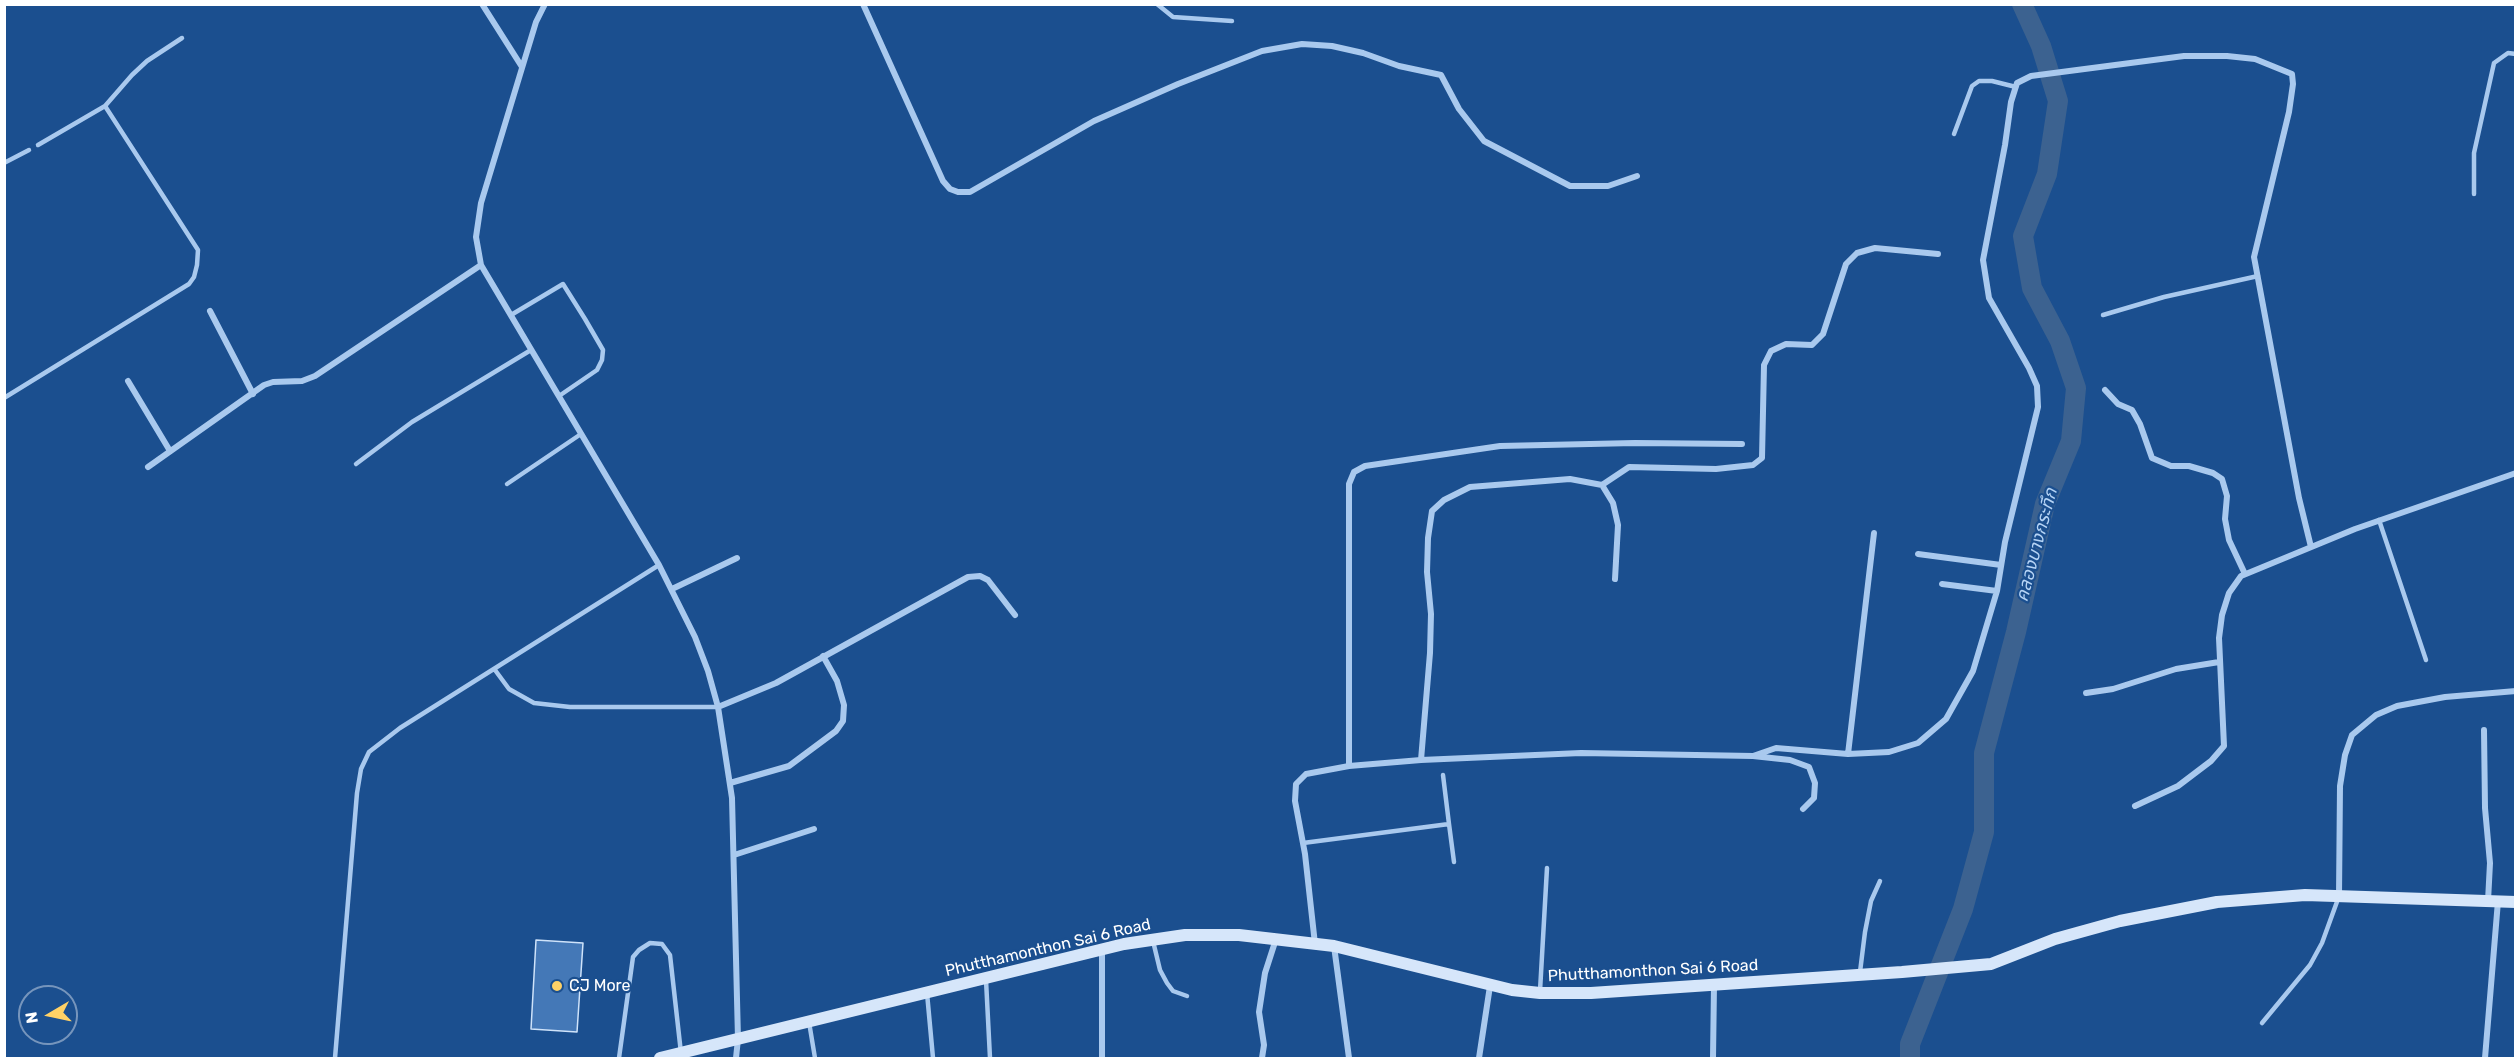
<!DOCTYPE html>
<meta charset="utf-8">
<style>
body{margin:0}
#map{position:relative;width:2520px;height:1063px;overflow:hidden;background:#1b4f8f;font-family:Rubik,sans-serif}
canvas{display:block}
.frame{position:absolute;inset:0;border:6px solid #fff;pointer-events:none}
.north{position:absolute;left:18px;top:985px;width:60px;height:60px;box-sizing:border-box;background:#1b4f8f;border:2px solid #7695bc;border-radius:50%;rotate:261deg;font-size:16px;font-weight:700;line-height:24px;text-align:center;color:#fff}
.north::after{content:'';display:block;margin:auto;width:21px;height:27px;background:#ffd166;clip-path:polygon(50% 0,100% 100%,50% 72%,0 100%)}
</style>
<div id="map">
<canvas width="2520" height="1063"></canvas>
<div class="frame"></div>
<div class="north">N</div>
</div>
<script>
const c = document.querySelector('canvas').getContext('2d');
c.lineJoin = 'round';
const shape = rows => new Path2D(rows.map(r => 'M' + r).join(''));
function trace(path, color, width, dash) { c.strokeStyle = color; c.lineWidth = width; c.lineCap = dash ? 'butt' : 'round'; c.setLineDash(dash || []); c.stroke(path); }
function fillPath(path, color) { c.fillStyle = color; c.fill(path, 'evenodd'); }
function drawText(font, color, halo, rows, align = 'center') {
  c.font = font + ' Rubik,"Noto Sans Thai",sans-serif'; c.lineWidth = 4.5; c.setLineDash([]); c.textBaseline = 'middle'; c.strokeStyle = halo; c.fillStyle = color; for (const [text, x, y, turn = 0] of rows) {
    c.save(); c.translate(x, y); c.rotate((+turn || 0) * Math.PI / 180); c.textAlign = isNaN(turn) ? turn : align; if (halo) c.strokeText(text, 0, 0); c.fillText(text, 0, 0); c.restore();
  }
}
trace(shape([
 [1910,1058,1910,1044,1963,909,1984,832,1984,753,2016,632,2045,504,2071,441,2076,388,2060,341,2032,288,2023,236,2047,174,2058,101,2041,46,2022,4]
]), '#3c6290', 20);
const building = shape([
 [536,940,583,943,577,1032,531,1029,536,940]
]);
fillPath(building, '#4478b7');
trace(building, '#cfe3fa', 1.5);
trace(shape([
 [1157,4,1173,17,1232,21],
 [105,106,132,75,147,61,182,38],
 [1954,134,1972,86,1979,81,1992,81,2016,87],
 [4,163,29,150],
 [2474,194,2474,153,2494,63,2508,53,2516,54],
 [511,315,563,284,585,319,603,350,602,360,597,370,559,396],
 [2103,315,2164,297,2258,276],
 [4,398,189,284,194,277,197,265,198,250,105,106,38,145],
 [356,464,412,422,531,350],
 [507,484,581,434],
 [2379,520,2426,660],
 [495,670,509,689,534,703,570,707,718,707],
 [1449,824,1454,862],
 [1303,843,1449,824,1443,775],
 [1153,941,1160,970,1167,983,1173,991,1187,996],
 [1860,972,1865,932,1871,901,1880,881],
 [986,980,990,1058],
 [1540,991,1547,868],
 [927,993,933,1058],
 [809,1022,815,1058],
 [2262,1023,2310,965,2322,943,2338,899],
 [335,1058,357,793,361,769,369,752,400,728,659,565],
 [619,1058,633,957,639,950,650,943,662,944,670,955,681,1053]
]), '#a9c9ee', 4.5);
trace(shape([
 [482,4,522,67],
 [545,4,536,22,481,203,476,237,481,265,659,565,695,637,708,671,718,707,732,798,738,1039,736,1058],
 [863,4,943,181,950,189,958,192,970,192,1094,121,1178,84,1262,51,1302,44,1332,46,1363,53,1399,66,1441,75,1459,109,1484,141,1570,186,1608,186,1637,176],
 [210,311,253,394],
 [128,381,170,451],
 [2105,390,2118,404,2132,410,2140,424,2152,458,2171,466,2189,466,2213,473,2222,479,2227,496,2225,519,2229,540,2245,574],
 [148,467,264,385,273,382,302,381,315,376,481,265],
 [1602,485,1629,467,1716,469,1753,465,1762,458,1764,365,1771,351,1786,344,1812,345,1823,334,1846,264,1857,253,1875,248,1938,254],
 [1918,554,2001,565],
 [1942,584,1997,591],
 [672,589,737,558],
 [2086,693,2113,689,2176,669,2219,662],
 [718,707,776,683,968,577,980,576,988,580,1015,615],
 [2484,730,2485,808,2490,863,2488,901],
 [1848,754,1874,533],
 [1753,756,1776,748,1848,754,1889,752,1918,743,1946,719,1973,671,1997,591,2005,542,2038,407,2037,386,2029,368,1989,298,1983,260,2005,145,2011,102,2017,83,2031,76,2184,56,2227,56,2255,59,2292,74,2293,84,2289,112,2254,257,2299,498,2311,547],
 [1421,760,1430,653,1431,614,1427,572,1428,538,1432,511,1444,500,1470,487,1570,479,1602,485,1613,503,1618,525,1615,579],
 [1349,766,1349,484,1354,472,1365,466,1500,446,1635,443,1742,444],
 [730,783,789,766,836,731,843,721,844,705,837,681,823,656],
 [2135,806,2178,786,2211,761,2224,746,2219,638,2222,615,2229,593,2241,576,2355,529,2516,473],
 [734,855,814,829],
 [2339,896,2340,786,2345,755,2352,735,2376,715,2397,706,2445,697,2516,691],
 [1315,944,1305,854,1295,801,1296,784,1306,774,1349,766,1421,760,1581,753,1753,756,1790,760,1809,767,1815,783,1814,798,1803,809],
 [1334,946,1349,1058],
 [1102,950,1102,1058],
 [1262,1058,1264,1045,1259,1012,1265,973,1276,939],
 [1479,1058,1490,986],
 [1713,1058,1714,985],
 [2485,1058,2498,901]
]), '#a9c9ee', 6);
trace(shape([
 [660,1058,1124,944,1185,935,1239,935,1334,946,1512,990,1540,993,1591,993,1902,972,1991,964,2055,939,2120,921,2217,902,2305,895,2516,902]
]), '#d6e6fa', 12);
for (const [x, y, r, color] of [
 [557,986,6,"#ffd166"]
]) { const dot = new Path2D(); dot.arc(x, y, r, 0, 2 * Math.PI); c.fillStyle = color; c.fill(dot); trace(dot, '#1b4f8f', 2); }
drawText('16px', '#fff', '#1b4f8f', [
 ["Phutthamonthon Sai 6 Road",1048,948,-13],
 ["Phutthamonthon Sai 6 Road",1653,971,-3]
]);
drawText('16px', '#fff', '#1b4f8f', [
 ["CJ More",569,986]
], 'left');
drawText('italic 18px', '#b5d3f5', '#1b4f8f', [
 ["คลองบางกระทึก",2037,545,-75]
]);
</script>
